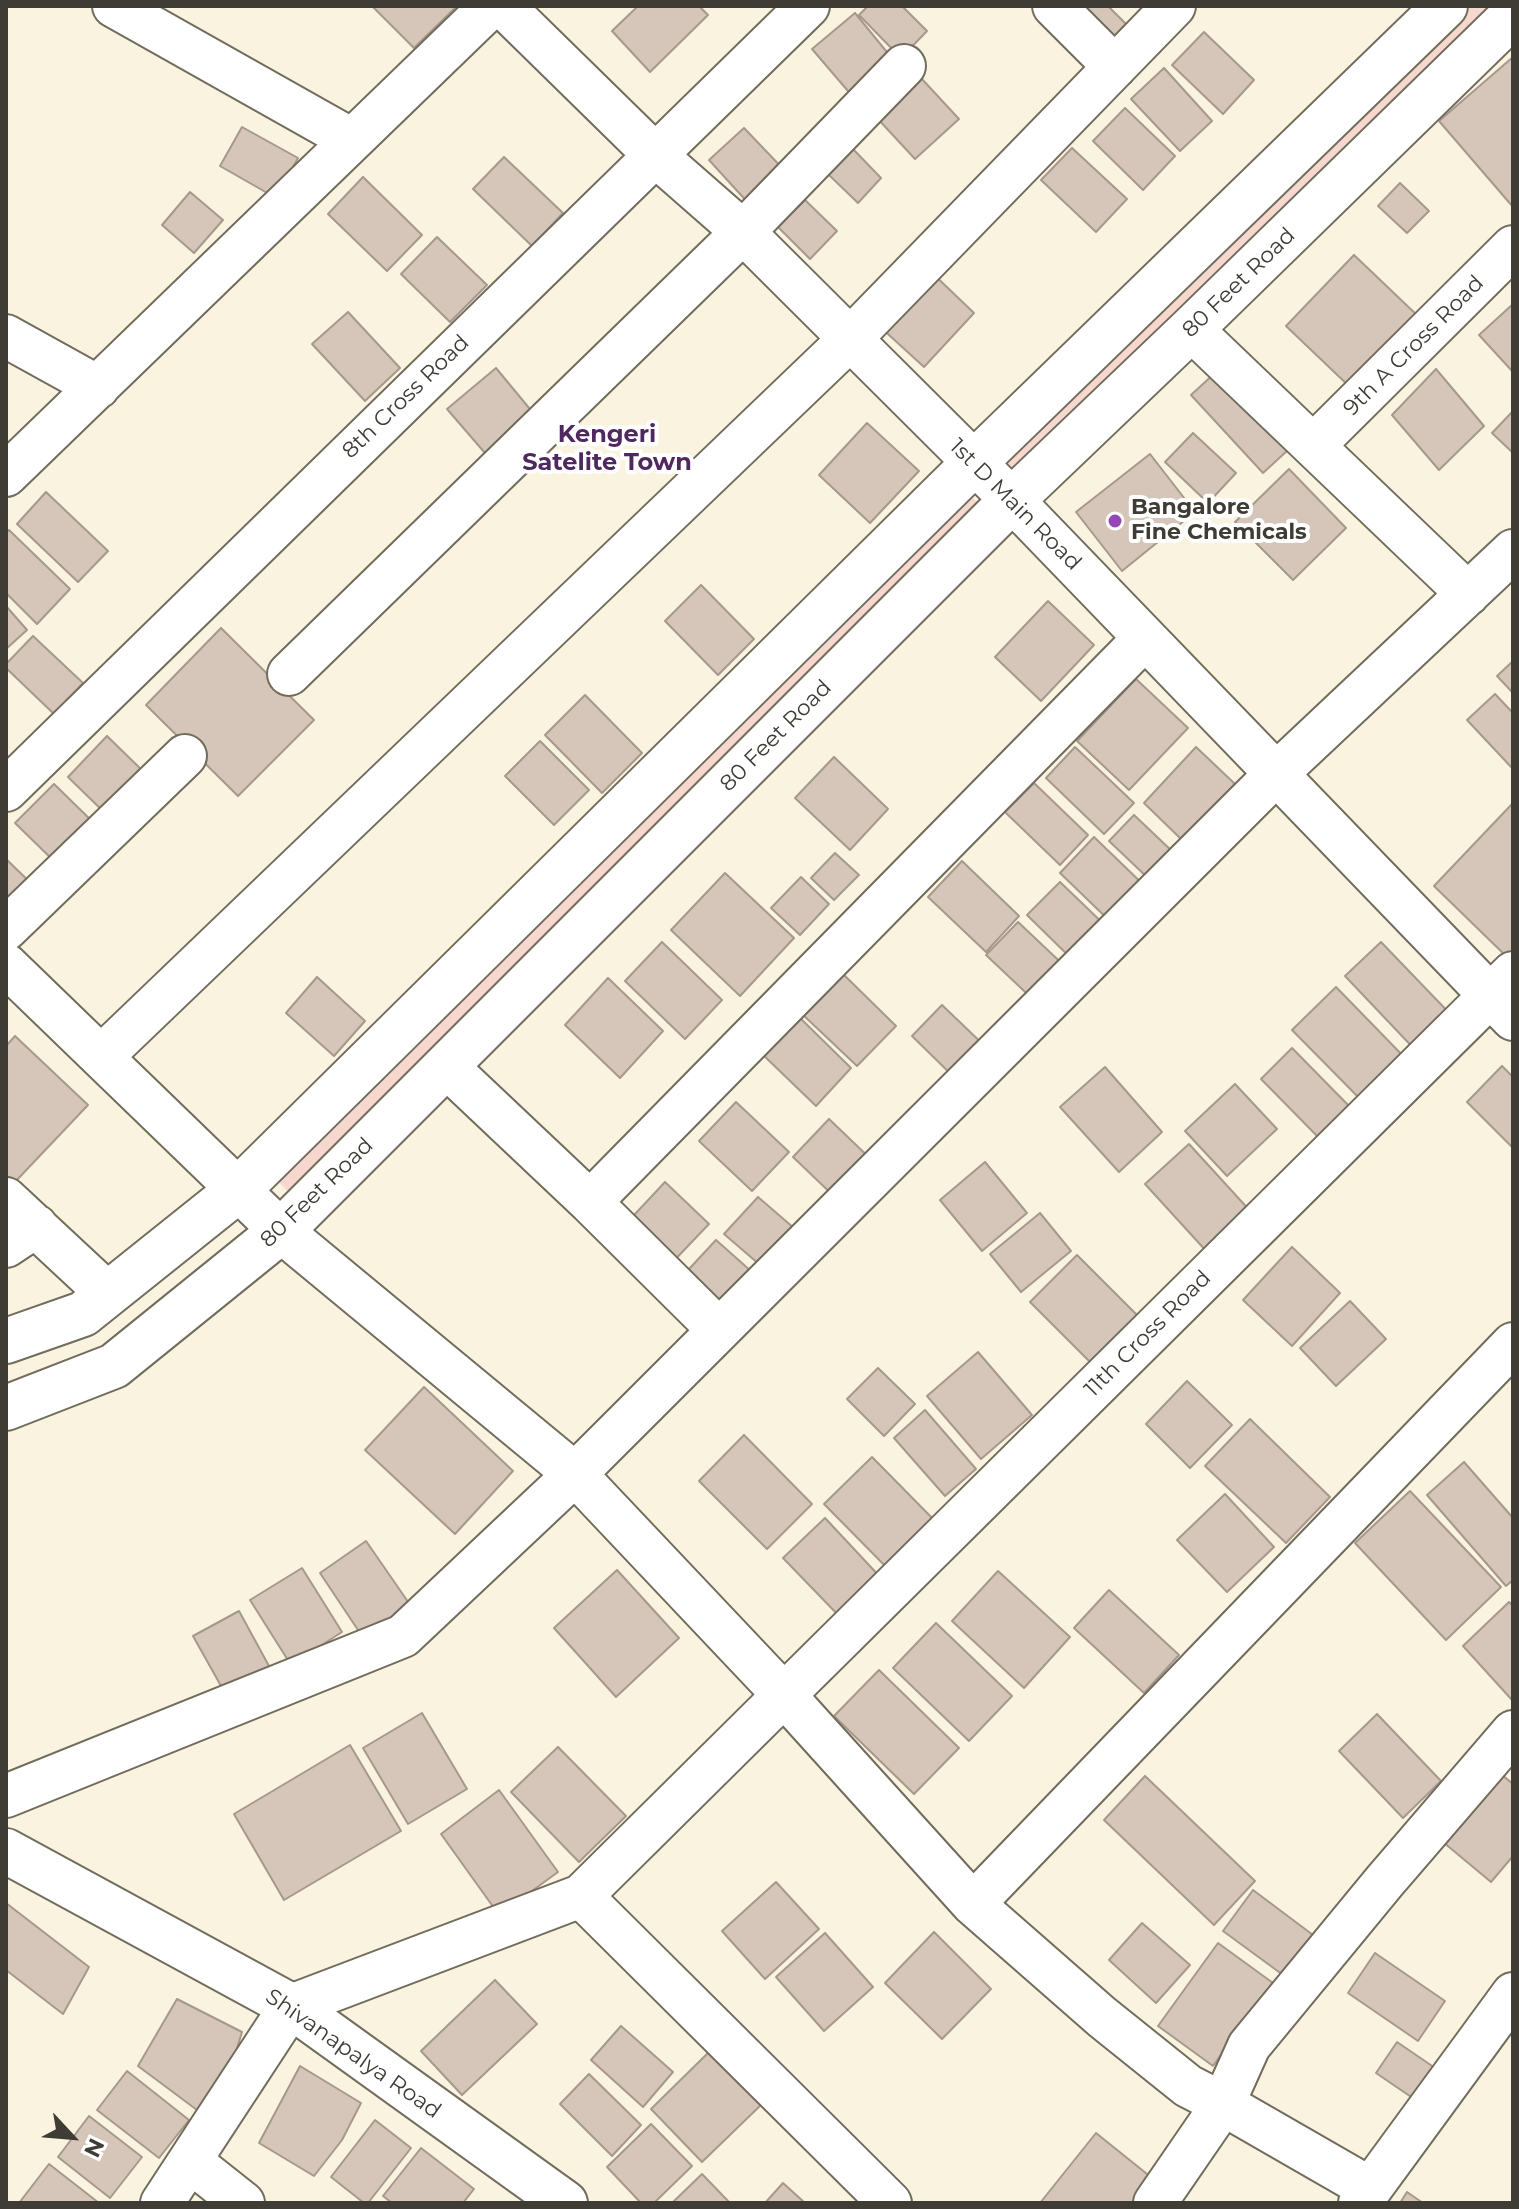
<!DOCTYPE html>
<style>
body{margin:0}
#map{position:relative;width:1519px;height:2209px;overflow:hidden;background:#faf3e0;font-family:Montserrat,sans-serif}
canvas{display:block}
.frame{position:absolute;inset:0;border:8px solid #3e3c34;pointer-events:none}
.north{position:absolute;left:32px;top:2097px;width:80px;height:80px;-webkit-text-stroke:6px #fff;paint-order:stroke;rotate:116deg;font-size:22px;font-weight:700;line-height:32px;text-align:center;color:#3e3c34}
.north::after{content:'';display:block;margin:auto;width:28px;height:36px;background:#3e3c34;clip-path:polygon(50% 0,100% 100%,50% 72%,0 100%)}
</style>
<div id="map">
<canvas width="1519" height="2209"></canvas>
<div class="frame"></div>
<div class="north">N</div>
</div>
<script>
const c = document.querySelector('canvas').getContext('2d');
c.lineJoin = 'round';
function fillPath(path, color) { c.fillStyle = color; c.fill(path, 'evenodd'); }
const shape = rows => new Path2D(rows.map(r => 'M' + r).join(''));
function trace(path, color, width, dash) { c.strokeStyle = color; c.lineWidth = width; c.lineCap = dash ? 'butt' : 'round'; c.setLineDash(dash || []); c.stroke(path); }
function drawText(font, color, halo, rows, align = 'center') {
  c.font = font + ' Montserrat,sans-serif'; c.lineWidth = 8; c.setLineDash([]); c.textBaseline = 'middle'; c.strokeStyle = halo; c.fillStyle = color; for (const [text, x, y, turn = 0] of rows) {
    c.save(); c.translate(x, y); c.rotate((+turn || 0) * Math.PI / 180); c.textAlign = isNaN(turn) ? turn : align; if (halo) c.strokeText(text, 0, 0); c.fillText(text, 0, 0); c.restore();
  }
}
fillPath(shape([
 [1470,6,1500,6,1013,484,999,469],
 [970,495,986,511,295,1199,279,1182]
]), '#f7d8cf');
const building = shape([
 [372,6,457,6,414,48,372,6],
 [638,6,699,6,708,15,650,72,612,31,638,6],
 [868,6,902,6,927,31,901,58,859,15,868,6],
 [1075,6,1108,6,1129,27,1108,50,1075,6],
 [855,13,895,62,854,98,812,49,855,13],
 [1204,32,1254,80,1223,114,1172,65,1204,32],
 [1513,57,1513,207,1439,121,1513,57],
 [1164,68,1212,121,1180,151,1131,99,1164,68],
 [921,78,959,119,915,159,877,118,921,78],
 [1125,108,1175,156,1143,190,1093,141,1125,108],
 [242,127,298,158,276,198,220,166,242,127],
 [744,128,787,173,751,206,709,160,744,128],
 [852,148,881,178,858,203,827,173,852,148],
 [1072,148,1127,199,1096,232,1041,180,1072,148],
 [504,157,563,213,532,246,473,189,504,157],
 [363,177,422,235,387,271,328,214,363,177],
 [1400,183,1429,211,1407,233,1378,206,1400,183],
 [190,192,223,220,194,253,162,225,190,192],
 [805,200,837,231,810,259,778,227,805,200],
 [437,237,487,285,450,322,401,274,437,237],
 [1354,255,1420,318,1352,389,1286,326,1354,255],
 [928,269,974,313,924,367,877,324,928,269],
 [1513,304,1513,372,1479,335,1513,304],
 [348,312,400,368,365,401,312,344,348,312],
 [496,368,539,420,491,460,447,409,496,368],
 [1436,369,1484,426,1439,470,1392,415,1436,369],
 [1216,372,1288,450,1263,473,1191,395,1216,372],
 [1513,411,1513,453,1492,433,1513,411],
 [867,423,919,471,870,523,819,475,867,423],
 [1193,433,1236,473,1208,503,1165,462,1193,433],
 [1150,454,1195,512,1122,571,1076,512,1150,454],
 [1289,469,1346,528,1293,580,1235,522,1289,469],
 [46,492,108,551,78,582,17,524,46,492],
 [9,530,70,589,37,624,6,593,6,534,9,530],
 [701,585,754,639,718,675,665,621,701,585],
 [1048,601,1094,645,1041,701,995,657,1048,601],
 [6,606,27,630,6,649,6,606],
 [221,628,314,720,238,796,146,705,221,628],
 [33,636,83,683,54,714,6,668,6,664,33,636],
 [1513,661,1513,693,1497,676,1513,661],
 [1136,679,1188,728,1129,790,1077,741,1136,679],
 [1495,694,1513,713,1513,769,1467,720,1495,694],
 [585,695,642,753,602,793,545,735,585,695],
 [107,736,150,778,111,819,68,777,107,736],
 [540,741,589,790,554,825,505,776,540,741],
 [1075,747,1134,803,1104,834,1046,778,1075,747],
 [1196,747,1235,784,1182,840,1144,803,1196,747],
 [834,757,888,809,850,850,795,798,834,757],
 [1034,783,1088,835,1060,865,1005,812,1034,783],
 [54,784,98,827,59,866,15,823,54,784],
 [1512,804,1513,953,1508,958,1434,886,1512,804],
 [1134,815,1174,853,1149,879,1109,841,1134,815],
 [1094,837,1150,891,1116,927,1060,873,1094,837],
 [835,853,859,875,834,900,811,878,835,853],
 [6,859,37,889,6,914,6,859],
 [962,861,1019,916,986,952,928,897,962,861],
 [725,873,794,938,740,996,671,930,725,873],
 [801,877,829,904,800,935,771,908,801,877],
 [1060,882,1112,932,1079,966,1027,915,1060,882],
 [1018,922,1072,973,1040,1006,986,955,1018,922],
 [662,942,722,1000,685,1039,625,981,662,942],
 [1381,942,1456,1020,1420,1055,1345,976,1381,942],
 [840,971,896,1026,857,1066,801,1013,840,971],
 [317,977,365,1021,334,1056,286,1013,317,977],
 [608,978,663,1031,620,1078,565,1025,608,978],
 [1336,987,1409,1062,1366,1105,1292,1030,1336,987],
 [942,1005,991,1052,961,1084,912,1036,942,1005],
 [795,1013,851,1068,816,1106,759,1051,795,1013],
 [15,1036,88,1105,14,1183,6,1175,6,1046,15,1036],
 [1292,1048,1352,1109,1321,1140,1261,1079,1292,1048],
 [1502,1066,1513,1077,1513,1148,1467,1102,1502,1066],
 [1105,1067,1162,1132,1119,1172,1060,1107,1105,1067],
 [1235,1084,1277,1129,1227,1176,1185,1131,1235,1084],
 [736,1102,789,1152,752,1191,699,1141,736,1102],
 [829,1119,877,1165,841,1203,793,1157,829,1119],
 [1189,1144,1252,1213,1208,1253,1145,1184,1189,1144],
 [985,1162,1027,1213,982,1251,940,1200,985,1162],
 [665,1182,709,1224,666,1269,622,1228,665,1182],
 [758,1197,802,1235,767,1271,724,1234,758,1197],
 [1040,1213,1071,1251,1021,1292,990,1254,1040,1213],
 [716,1240,761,1280,720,1322,676,1283,716,1240],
 [1292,1247,1340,1293,1292,1346,1243,1300,1292,1247],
 [1077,1255,1144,1322,1096,1368,1030,1302,1077,1255],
 [1350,1301,1386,1339,1336,1386,1300,1348,1350,1301],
 [978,1352,1032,1415,981,1459,927,1396,978,1352],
 [878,1368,915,1404,884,1436,847,1399,878,1368],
 [1187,1381,1232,1425,1190,1468,1146,1424,1187,1381],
 [424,1387,513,1471,455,1534,365,1450,424,1387],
 [925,1410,976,1469,945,1496,894,1438,925,1410],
 [1250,1419,1330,1497,1286,1543,1205,1466,1250,1419],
 [744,1435,812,1504,767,1549,699,1481,744,1435],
 [872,1457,942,1528,895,1576,824,1504,872,1457],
 [1464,1462,1513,1518,1513,1580,1506,1586,1427,1495,1464,1462],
 [1410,1491,1501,1587,1446,1640,1355,1543,1410,1491],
 [1225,1494,1274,1547,1227,1592,1177,1540,1225,1494],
 [825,1518,882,1579,841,1618,783,1558,825,1518],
 [366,1541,413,1609,366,1642,320,1573,366,1541],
 [302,1568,342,1632,291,1665,250,1600,302,1568],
 [617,1570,679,1638,616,1697,554,1628,617,1570],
 [998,1571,1070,1637,1024,1688,952,1621,998,1571],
 [1109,1590,1179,1655,1144,1693,1074,1628,1109,1590],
 [1509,1602,1513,1606,1512,1700,1463,1646,1509,1602],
 [239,1611,275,1677,230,1702,193,1636,239,1611],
 [936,1623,1012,1696,969,1741,893,1668,936,1623],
 [879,1670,959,1748,914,1794,834,1716,879,1670],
 [422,1713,467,1789,408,1824,363,1748,422,1713],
 [1377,1714,1441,1781,1403,1818,1339,1751,1377,1714],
 [350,1745,401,1831,284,1900,234,1814,350,1745],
 [558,1747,626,1816,579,1862,511,1792,558,1747],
 [1501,1774,1513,1784,1513,1856,1491,1882,1443,1842,1501,1774],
 [1145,1776,1255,1881,1214,1925,1104,1820,1145,1776],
 [499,1790,558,1872,499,1915,441,1834,499,1790],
 [776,1882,819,1929,765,1979,722,1931,776,1882],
 [1253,1890,1313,1935,1283,1975,1223,1931,1253,1890],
 [6,1903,89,1967,63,2014,6,1970,6,1903],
 [1142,1923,1190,1965,1156,2003,1109,1960,1142,1923],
 [934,1932,991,1989,942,2039,885,1983,934,1932],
 [825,1933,873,1987,824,2031,776,1977,825,1933],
 [1218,1943,1273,1983,1213,2066,1158,2026,1218,1943],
 [1375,1953,1445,2001,1418,2041,1348,1993,1375,1953],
 [495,1980,537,2024,462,2095,421,2051,495,1980],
 [177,1999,242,2032,230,2071,201,2113,138,2066,177,1999],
 [621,2026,673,2072,643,2107,591,2060,621,2026],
 [1397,2042,1441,2072,1420,2103,1376,2073,1397,2042],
 [711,2050,762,2104,702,2162,651,2109,711,2050],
 [300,2066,361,2103,342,2140,314,2176,259,2143,300,2066],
 [127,2071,189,2120,159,2158,97,2110,127,2071],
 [589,2074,641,2125,612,2156,560,2104,589,2074],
 [89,2116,142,2157,110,2198,58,2157,89,2116],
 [375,2120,411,2148,368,2203,364,2203,331,2177,375,2120],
 [651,2124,692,2166,654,2203,641,2203,607,2167,651,2124],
 [1096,2133,1157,2182,1140,2203,1040,2203,1096,2133],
 [421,2148,474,2189,463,2203,392,2203,383,2196,421,2148],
 [49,2164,99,2203,19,2203,49,2164],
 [702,2174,730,2203,672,2203,702,2174],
 [783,2183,805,2203,765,2203,783,2183],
 [1407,2192,1423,2203,1400,2203,1407,2192]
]);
fillPath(building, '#d6c6b9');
trace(building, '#a6988b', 2);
const minor = shape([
 [114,6,352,140],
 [503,6,654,154,743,232,1012,500,1513,1019],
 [1054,6,1115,67],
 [1191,329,1468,594],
 [6,336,98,387],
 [1314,445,1513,247],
 [6,475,491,6],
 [289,674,743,232,904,66],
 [6,790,808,6],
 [6,929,185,756],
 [6,965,281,1231,575,1474,784,1695,973,1904,1102,2017,1188,2086,1223,2104,1369,2188],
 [101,1057,850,339,1174,6],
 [446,1066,590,1202,719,1330],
 [6,1199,108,1294],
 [590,1202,1143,640,1148,641],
 [6,1246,36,1226],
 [6,1796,403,1636,575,1474,1276,774,1513,551],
 [581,1896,890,2203],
 [973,1904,1513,1344],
 [190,2161,243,2203],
 [162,2203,291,2006,581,1896,1513,973],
 [1155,2203,1223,2104,1249,2046,1384,1882,1513,1732],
 [1360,2203,1513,1994]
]);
const tertiary = shape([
 [6,1341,83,1314,238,1190,974,463,1445,6],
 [6,1408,114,1366,281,1231,1012,500,1191,329,1513,15],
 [6,1851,291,2006,565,2203]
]);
trace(minor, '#716c5b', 46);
trace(tertiary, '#716c5b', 48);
trace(minor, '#fff', 42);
trace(tertiary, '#fff', 44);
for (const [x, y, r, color] of [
 [1115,521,8,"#9646b6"]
]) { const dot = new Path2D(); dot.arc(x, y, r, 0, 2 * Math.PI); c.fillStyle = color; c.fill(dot); trace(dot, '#fff', 3); }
drawText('22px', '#3e3c34', '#fff', [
 ["80 Feet Road",1239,283,-44],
 ["9th A Cross Road",1414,346,-45],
 ["8th Cross Road",406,397,-44],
 ["1st D Main Road",1015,505,45],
 ["80 Feet Road",776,736,-45],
 ["80 Feet Road",317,1193,-44],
 ["11th Cross Road",1148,1334,-45],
 ["Shivanapalya Road",353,2054,35]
]);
drawText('bold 22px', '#3e3c34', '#fff', [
 ["Bangalore",1131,508],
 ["Fine Chemicals",1131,533]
], 'left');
drawText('bold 24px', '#4e285e', '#fff', [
 ["Kengeri",607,435],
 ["Satelite Town",607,463]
]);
</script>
